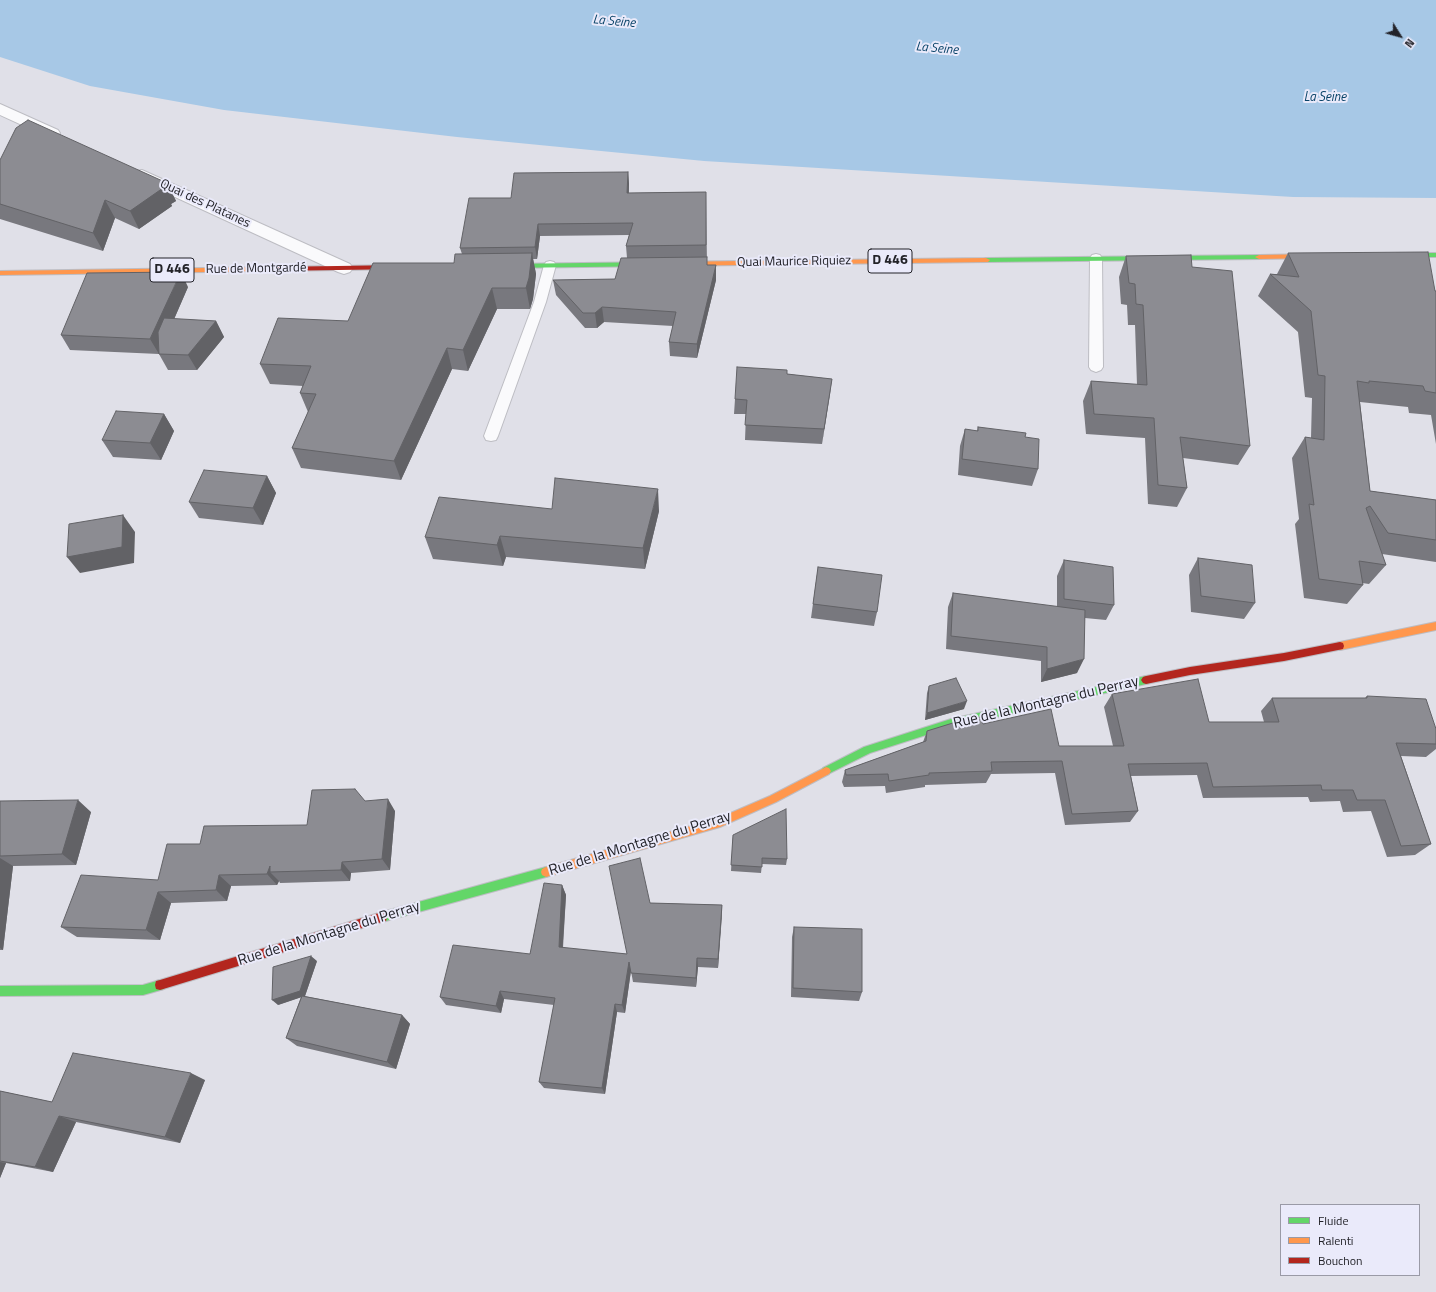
<!DOCTYPE html>
<meta charset="utf-8">
<style>
body{margin:0}
#map{position:relative;width:1436px;height:1292px;overflow:hidden;background:#e0e0e8;font-family:"Titillium Web",sans-serif}
canvas{display:block}
.legend{position:absolute;left:1280px;top:1204px;width:140px;height:72px;box-sizing:border-box;background:#eaeafa;border:1px solid #9a9aa6;margin:0;padding:5px 7px;list-style:none;font-size:12px;color:#232329}
.legend li{display:flex;align-items:center;gap:8px;height:20px}
.legend b{width:20px;border:1px solid #9a9aa6}
.north{position:absolute;left:1380px;top:16px;width:40px;height:40px;-webkit-text-stroke:3px #eaeafa;paint-order:stroke;rotate:127deg;font-size:11px;font-weight:700;line-height:16px;text-align:center;color:#232329}
.north::after{content:'';display:block;margin:auto;width:14px;height:18px;background:#232329;clip-path:polygon(50% 0,100% 100%,50% 72%,0 100%)}
</style>
<div id="map">
<canvas width="1436" height="1292"></canvas>
<ul class="legend">
<li><b style="height:5px;background:#63d668"></b>Fluide</li>
<li><b style="height:5px;background:#ff974d"></b>Ralenti</li>
<li><b style="height:5px;background:#b3261e"></b>Bouchon</li>
</ul>
<div class="north">N</div>
</div>
<script>
const c = document.querySelector('canvas').getContext('2d');
c.lineJoin = 'round';
function fillPath(path, color) { c.fillStyle = color; c.fill(path, 'evenodd'); }
const shape = rows => new Path2D(rows.map(r => 'M' + r).join(''));
function trace(path, color, width, dash) { c.strokeStyle = color; c.lineWidth = width; c.lineCap = dash ? 'butt' : 'round'; c.setLineDash(dash || []); c.stroke(path); }
function drawText(font, color, halo, rows, align = 'center') {
  c.font = font + ' "Titillium Web",sans-serif'; c.lineWidth = 4; c.setLineDash([]); c.textBaseline = 'middle'; c.strokeStyle = halo; c.fillStyle = color; for (const [text, x, y, turn = 0] of rows) {
    c.save(); c.translate(x, y); c.rotate((+turn || 0) * Math.PI / 180); c.textAlign = isNaN(turn) ? turn : align; if (halo) c.strokeText(text, 0, 0); c.fillText(text, 0, 0); c.restore();
  }
}
fillPath(shape([
 [0,0,1436,0,1436,198,1293,197,704,161,457,137,224,110,90,86,0,57]
]), '#a7c8e6');
const lane = shape([
 [1096,254,1100,255,1102,258,1103,367,1101,370,1096,372,1091,370,1089,367,1090,258,1092,255,1096,254],
 [550,261,554,262,556,265,546,302,498,436,496,440,491,441,486,440,484,436,534,302,544,265,546,262,550,261]
]);
const street = shape([
 [0,104,58,130,60,133,58,136,52,138,46,136,0,115,0,104],
 [142,170,350,264,353,268,350,272,344,274,338,272,136,179,134,175,136,171,142,170]
]);
const fast = shape([
 [1397,253,1436,253,1436,257,1397,257,1397,253],
 [1259,255,1261,255,1261,259,986,262,982,260,986,258,1259,255],
 [661,262,664,262,664,266,505,268,501,266,505,264,661,262],
 [1146,676,1149,677,1151,680,1149,683,1146,684,951,727,870,753,826,775,823,774,821,771,823,768,864,747,951,719,1146,676],
 [546,867,550,869,551,872,550,875,546,877,382,922,378,921,377,917,378,913,382,912,546,867],
 [160,980,164,981,165,985,164,989,143,995,0,996,0,986,143,985,160,980]
]);
const slow = shape([
 [1317,254,1321,256,1319,258,1259,259,1255,257,1259,255,1317,254],
 [986,258,990,260,988,262,661,266,657,264,661,262,986,258],
 [273,267,276,267,276,271,0,275,0,271,273,267],
 [1436,622,1436,630,1340,650,1337,649,1336,646,1337,643,1340,642,1436,622],
 [826,767,829,768,831,771,829,774,776,802,720,827,546,877,542,875,541,872,542,869,546,867,719,818,770,796,826,767]
]);
const jam = shape([
 [401,265,404,265,404,269,273,271,269,269,273,267,401,265],
 [1340,642,1343,643,1344,646,1343,649,1284,661,1190,675,1146,684,1143,683,1141,680,1143,677,1146,676,1190,667,1284,653,1340,642],
 [382,912,386,913,387,917,386,921,382,922,160,990,156,989,155,985,156,981,160,980,382,912]
]);
trace(lane, '#bdbdc3', 2);
trace(street, '#bdbdc3', 2);
trace(fast, '#bdbdc3', 2);
trace(slow, '#bdbdc3', 2);
trace(jam, '#bdbdc3', 2);
fillPath(lane, '#fafafc');
fillPath(street, '#fafafc');
fillPath(fast, '#63d668');
fillPath(slow, '#ff974d');
fillPath(jam, '#b3261e');
fillPath(shape([
 [0,160,167,183,176,201,171,204,172,206,139,229,115,218,103,251,0,219],
 [628,172,629,184,629,193,706,192,707,265,716,265,716,280,697,358,670,356,669,342,673,326,604,322,597,328,585,328,556,295,553,280,615,279,627,258,626,246,629,235,540,236,537,259,533,259,536,274,533,299,530,309,497,309,468,371,452,369,401,480,301,468,292,448,308,412,300,393,303,386,270,384,260,364,348,321,454,263,462,254,460,248,511,198],
 [1288,253,1436,291,1436,444,1431,415,1409,413,1408,407,1360,402,1370,491,1436,500,1436,562,1382,554,1386,565,1369,584,1362,583,1363,585,1347,604,1304,598,1295,524,1299,519,1292,458,1305,437,1311,438,1312,398,1305,397,1298,332,1258,296,1270,274,1277,274],
 [1126,256,1192,267,1250,446,1238,465,1183,458,1187,488,1177,507,1148,504,1145,438,1086,434,1083,401,1091,381,1137,385,1135,325,1128,325,1127,305,1121,304,1119,277],
 [188,287,174,319,216,321,224,337,197,370,168,370,159,354,70,350,61,335],
 [787,374,832,379,822,444,745,440,746,414,734,414,735,399],
 [164,414,174,431,161,460,113,457,102,440],
 [978,427,1025,437,1038,469,1032,486,958,475,960,446,965,429,977,431],
 [267,476,276,493,263,525,199,518,189,502],
 [552,509,659,511,645,569,506,557,503,566,433,559,425,537],
 [1198,558,1255,603,1244,619,1191,612,1189,575],
 [1064,560,1114,605,1106,620,1085,618,1077,673,1041,682,1041,661,946,649,948,607,953,593,1057,607,1057,576],
 [818,567,877,612,874,626,811,618],
 [929,686,964,709,925,720,927,693],
 [1112,694,1209,722,1264,722,1261,711,1272,698,1365,698,1367,696,1436,729,1436,749,1426,757,1401,756,1431,844,1415,855,1387,857,1371,811,1343,812,1340,801,1310,802,1308,797,1203,798,1197,775,1131,776,1138,811,1130,822,1065,825,1055,773,991,774,986,783,925,785,925,787,886,793,885,786,844,787,842,782,845,770,923,742,927,731,983,724,1059,746,1113,746,1104,707],
 [0,801,91,812,76,865,13,866,3,950,0,950],
 [365,801,395,811,390,870,351,873,350,881,280,883,279,881,277,885,231,886,227,901,171,903,160,940,77,937,61,927,158,880,200,844,307,825],
 [733,835,787,859,786,865,762,864,761,873,731,871],
 [562,885,566,895,563,948,627,954,650,903,722,905,718,968,698,967,696,987,633,982,631,971,625,1013,617,1012,605,1094,544,1088,539,1082,554,1005,504,999,501,1013,446,1005,440,997,530,954],
 [794,927,862,992,859,1001,791,997,792,937],
 [317,961,305,996,304,996,402,1015,410,1024,396,1069,297,1046,286,1038,301,997,278,1005],
 [205,1080,180,1143,76,1122,53,1172,6,1163,0,1178,0,1091,52,1102]
]), '#78787e');
fillPath(shape([
 [628,172,629,184,628,205,627,193],
 [167,183,176,201,171,204,172,206,139,229,130,211],
 [105,200,115,218,103,251,93,233],
 [538,224,540,236,537,259,535,247],
 [532,253,536,274,533,299,530,309,526,288],
 [716,265,716,280,697,358,697,344],
 [181,272,188,287,159,354,150,339],
 [492,288,497,309,468,371,463,350],
 [602,307,604,322,597,328,595,313],
 [216,321,224,337,197,370,188,355],
 [447,348,452,369,401,480,394,461],
 [832,379,830,394,822,444,824,429],
 [164,414,174,431,161,460,150,443],
 [267,476,276,493,263,525,253,508],
 [658,489,659,511,645,569,643,548],
 [123,515,135,532,134,563,80,573,67,557],
 [500,536,506,557,503,566,497,545],
 [1084,659,1077,673,1041,682,1047,669],
 [967,701,964,709,925,720,927,713],
 [388,799,395,811,390,870,382,859],
 [78,800,91,812,76,865,62,854],
 [0,858,13,866,3,950,0,948],
 [342,862,351,873,350,881,341,870],
 [270,866,270,872,279,881,277,885,267,874],
 [219,875,231,886,227,901,216,890],
 [562,885,566,895,562,956,559,947],
 [158,892,171,903,160,940,146,930],
 [722,905,722,915,718,968,718,959],
 [311,956,317,961,305,996,278,1005,272,1000],
 [697,958,698,967,696,987,696,978],
 [629,962,631,970,625,1013,622,1005],
 [500,991,504,999,501,1013,496,1006],
 [615,1004,617,1012,605,1094,602,1088],
 [402,1015,410,1024,396,1069,387,1062],
 [191,1073,205,1080,180,1143,165,1137],
 [59,1116,76,1122,53,1172,35,1167],
 [0,1162,6,1163,0,1178]
]), '#626266');
const building = shape([
 [28,120,167,183,161,187,163,188,130,211,105,200,93,233,0,204,0,160,16,128,28,120],
 [628,172,627,193,706,192,706,245,626,246,633,223,538,224,535,247,460,248,469,198,511,198,514,173,628,172],
 [1428,252,1435,291,1436,291,1436,393,1425,391,1423,386,1369,381,1369,383,1357,381,1370,491,1436,500,1436,540,1388,533,1370,506,1366,508,1386,565,1359,561,1363,585,1319,579,1309,504,1314,505,1305,437,1324,440,1325,376,1318,375,1311,311,1270,274,1299,277,1288,253,1428,252],
 [532,253,529,278,526,288,492,288,463,350,447,348,394,461,292,448,316,394,300,393,311,366,260,364,278,318,348,321,373,263,454,263,455,254,532,253],
 [1191,255,1192,267,1232,271,1250,446,1180,437,1187,488,1158,485,1154,418,1094,414,1091,381,1147,385,1143,305,1136,304,1135,284,1129,283,1126,256,1191,255],
 [707,257,707,265,716,265,697,344,669,342,676,312,602,307,595,313,583,313,553,280,615,279,621,258,707,257],
 [181,272,150,339,61,335,87,273,181,272],
 [164,318,216,321,188,355,159,354,158,332,164,318],
 [737,367,787,370,787,374,832,379,824,429,745,425,747,400,735,399,737,367],
 [116,411,164,414,150,443,102,440,116,411],
 [978,427,1026,433,1025,437,1039,439,1038,469,962,459,965,429,978,431,978,427],
 [204,470,267,476,253,508,189,502,204,470],
 [555,478,658,489,643,548,500,536,497,545,425,537,439,497,552,509,555,478],
 [123,515,122,547,67,557,69,524,123,515],
 [1198,558,1252,565,1255,603,1201,596,1198,558],
 [1064,560,1113,567,1114,605,1064,599,1064,560],
 [818,567,882,575,877,612,813,604,818,567],
 [953,593,1085,610,1084,659,1047,669,1047,647,951,636,953,593],
 [956,678,967,701,927,713,929,686,956,678],
 [1198,679,1209,722,1279,722,1272,698,1367,698,1367,696,1426,699,1436,729,1436,744,1396,743,1431,844,1401,846,1385,800,1357,800,1353,790,1322,790,1321,785,1213,787,1207,763,1128,764,1138,811,1072,814,1062,761,991,762,992,771,929,773,929,775,889,781,888,774,846,775,845,770,926,741,927,731,956,722,980,717,983,724,1051,709,1059,746,1124,746,1112,694,1198,679],
 [355,789,365,801,388,799,382,859,342,862,341,870,270,872,270,866,267,874,219,875,216,890,158,892,146,930,61,927,81,875,158,880,167,844,200,844,204,826,307,825,312,790,355,789],
 [78,800,62,854,0,856,0,801,78,800],
 [786,809,787,859,762,858,762,867,731,865,733,835,786,809],
 [640,858,650,903,722,905,718,959,697,958,696,978,631,973,629,962,622,1005,615,1004,602,1088,539,1082,555,998,500,991,496,1006,440,997,453,945,530,954,544,883,562,885,559,947,627,954,609,866,640,858],
 [794,927,862,929,862,992,793,988,794,927],
 [311,956,300,991,272,1000,273,967,311,956],
 [302,996,402,1015,387,1062,286,1038,302,996],
 [73,1053,191,1073,165,1137,59,1116,35,1167,0,1161,0,1091,52,1102,73,1053]
]);
fillPath(building, '#8c8c92');
trace(building, '#626266', 1);
drawText('italic 13px', '#094368', '#eaeafa', [
 ["La Seine",614,22,5],
 ["La Seine",937,49,5],
 ["La Seine",1325,98]
]);
drawText('13px', '#232329', '#eaeafa', [
 ["Quai des Platanes",205,204,25],
 ["Quai Maurice Riquiez",794,262,-1],
 ["Rue de Montgardé",256,269,-1]
]);
for (const [x, y, w] of [
 [890,261,44],
 [172,270,44]
]) { const box = new Path2D(); box.roundRect(x - w / 2, y - 12, w, 24, 3); c.fillStyle = '#eaeafa'; c.fill(box); trace(box, '#232329', 1); }
drawText('bold 14px', '#232329', null, [
 ["D 446",890,261],
 ["D 446",172,270]
]);
drawText('15px', '#232329', '#eaeafa', [
 ["Rue de la Montagne du Perray",1046,703,-13],
 ["Rue de la Montagne du Perray",640,844,-17],
 ["Rue de la Montagne du Perray",329,934,-17]
]);
</script>
